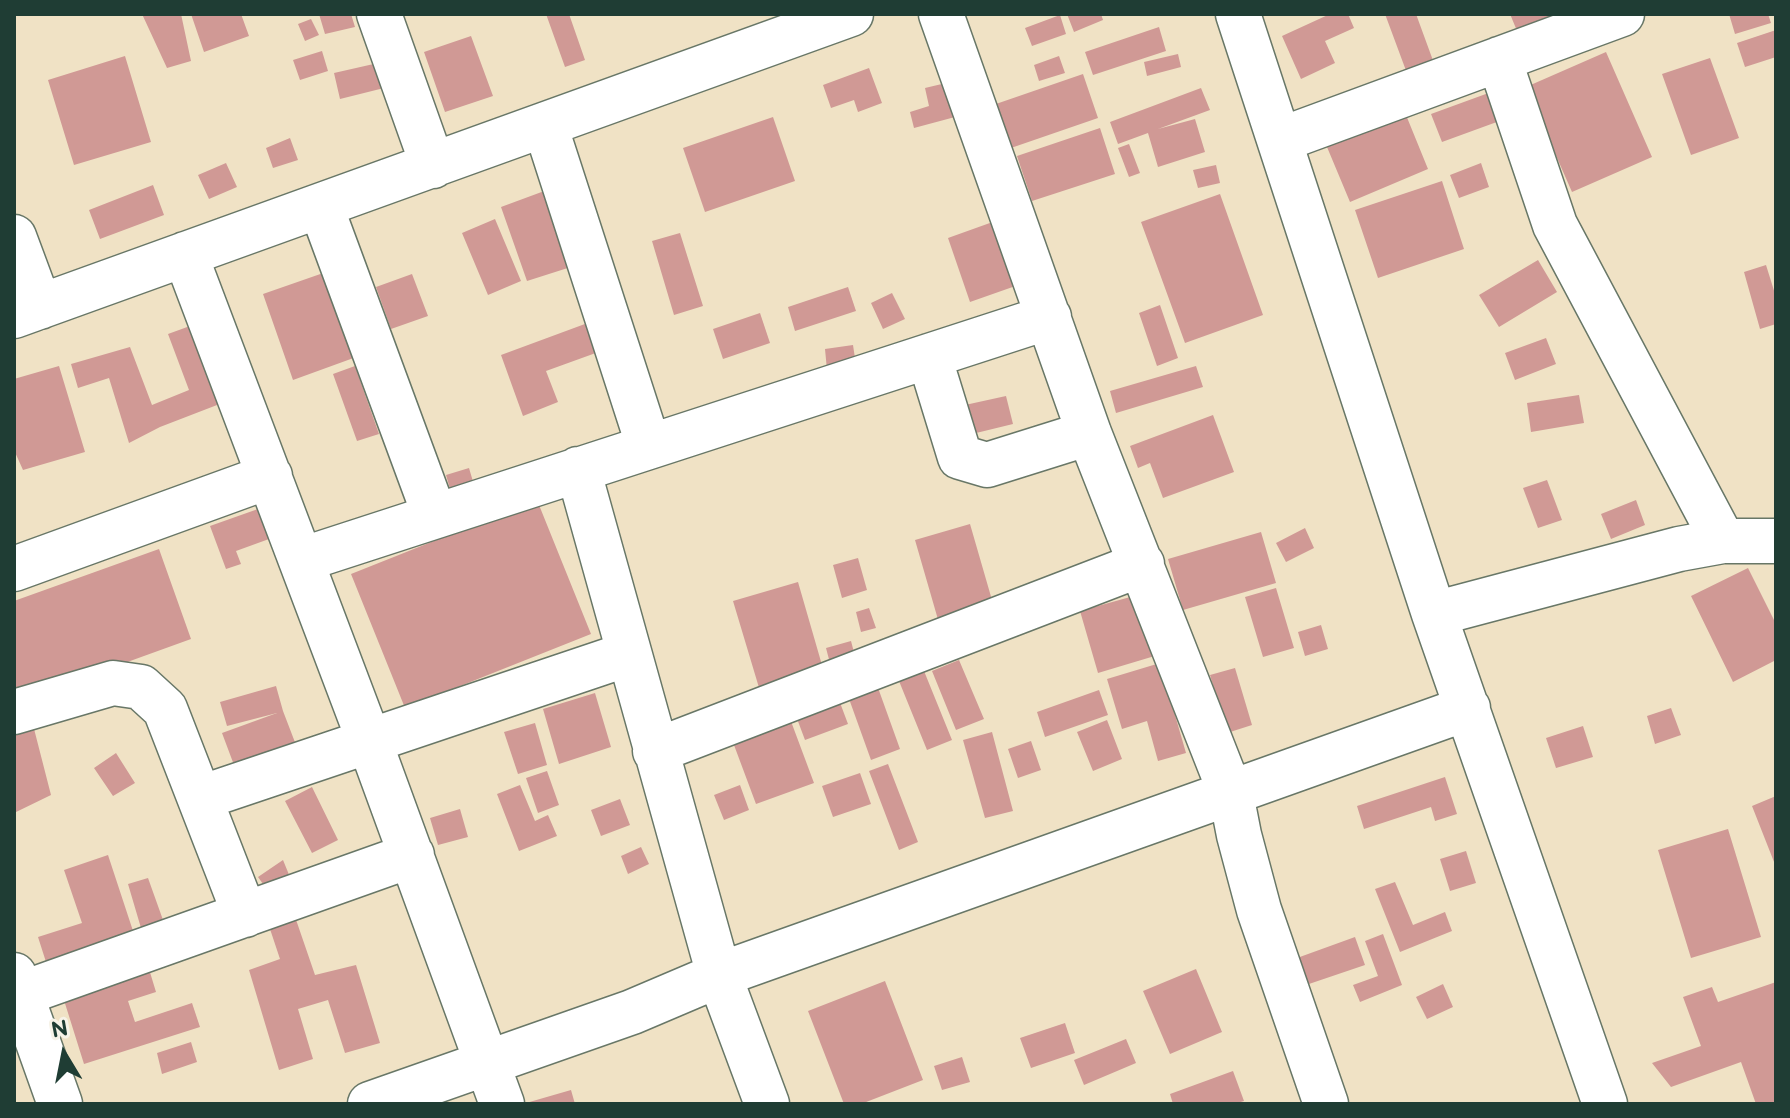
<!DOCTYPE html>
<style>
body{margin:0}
#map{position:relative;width:1790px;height:1118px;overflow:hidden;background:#f0e2c5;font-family:"Balsamiq Sans",sans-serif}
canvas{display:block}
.frame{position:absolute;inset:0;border:16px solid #1f3d34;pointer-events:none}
.north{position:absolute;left:24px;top:1014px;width:80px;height:80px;-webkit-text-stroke:6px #f7f3e8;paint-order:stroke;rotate:350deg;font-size:22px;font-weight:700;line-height:32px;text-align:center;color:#1f3d34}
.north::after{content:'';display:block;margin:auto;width:28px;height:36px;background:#1f3d34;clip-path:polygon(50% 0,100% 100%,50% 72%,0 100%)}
</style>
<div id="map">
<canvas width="1790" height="1118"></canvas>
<div class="frame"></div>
<div class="north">N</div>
</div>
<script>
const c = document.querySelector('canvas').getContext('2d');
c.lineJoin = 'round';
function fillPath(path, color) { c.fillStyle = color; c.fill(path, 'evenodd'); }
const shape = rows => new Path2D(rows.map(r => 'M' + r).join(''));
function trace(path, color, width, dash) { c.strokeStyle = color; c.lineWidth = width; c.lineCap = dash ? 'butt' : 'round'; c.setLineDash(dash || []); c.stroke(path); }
fillPath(shape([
 [142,14,181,14,191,61,167,68],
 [191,14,241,14,249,36,204,52],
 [319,14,351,14,355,27,325,34],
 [546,14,569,14,585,60,565,67],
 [1067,14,1101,14,1103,20,1074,32],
 [1330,14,1348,14,1354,28,1325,41,1335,63,1301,79,1282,36],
 [1385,14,1416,14,1435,66,1408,76],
 [1510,14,1549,14,1553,25,1520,38],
 [1729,14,1768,14,1771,23,1735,34],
 [1060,15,1066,34,1032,46,1025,28],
 [311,19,319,35,305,41,298,24],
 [1159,27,1166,51,1093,75,1085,52],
 [1776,30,1776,57,1745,67,1737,43],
 [471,36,493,96,445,112,424,52],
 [322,51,328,71,300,80,293,60],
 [1606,52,1652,157,1572,192,1526,87],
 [1178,54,1181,67,1147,76,1144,62],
 [125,56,151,142,74,165,48,80],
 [1059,56,1065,73,1039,81,1034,65],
 [1710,58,1739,138,1691,155,1662,74],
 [378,63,384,88,340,99,334,73],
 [869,68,882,103,858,112,854,100,831,108,823,85],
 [1083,74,1098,118,1008,149,993,105],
 [946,83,955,117,914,128,910,112,929,106,925,88],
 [1201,88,1210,110,1158,129,1195,119,1205,152,1158,167,1148,133,1118,144,1110,122],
 [1494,91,1505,119,1442,142,1431,114],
 [1406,115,1428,169,1350,202,1327,147],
 [773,117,795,181,705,212,683,148],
 [1100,128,1115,174,1032,201,1017,156],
 [290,138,298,160,273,168,266,148],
 [1129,144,1140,173,1129,177,1118,148],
 [226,163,237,187,209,199,198,175],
 [1481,163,1489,187,1459,198,1450,175],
 [1216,165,1220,183,1198,188,1193,170],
 [1442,181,1464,249,1378,278,1355,210],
 [153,185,164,215,100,239,89,210],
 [547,190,574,266,527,281,501,207],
 [1220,194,1263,315,1185,343,1141,222],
 [495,219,521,281,488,295,462,233],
 [1001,219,1024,283,970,302,948,238],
 [680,233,703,306,674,315,652,241],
 [1538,260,1557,292,1499,327,1479,295],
 [1766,265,1776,297,1776,324,1760,329,1744,272],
 [329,271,359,356,293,380,263,294],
 [412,274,428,316,391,329,376,287],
 [848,287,856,311,795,331,788,307],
 [892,293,905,319,883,329,871,303],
 [1160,305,1178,358,1157,366,1139,313],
 [760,313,770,343,723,359,713,329],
 [593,321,604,350,546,371,558,402,523,416,501,355],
 [201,322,230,400,160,427,129,443,109,378,78,388,71,364,130,347,152,405,189,390,168,334],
 [1546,338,1556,364,1515,380,1505,353],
 [853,345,856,365,827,370,825,349],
 [59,366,85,452,23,470,14,450,14,379],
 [355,366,379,434,357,441,333,374],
 [1196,366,1203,387,1116,413,1110,391],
 [1579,395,1584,423,1531,432,1527,403],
 [1006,396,1013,424,972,434,965,405],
 [1213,415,1234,472,1163,498,1150,463,1138,468,1130,446],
 [469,468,474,485,451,492,446,475],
 [1547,480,1562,520,1538,528,1523,488],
 [537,500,591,634,405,708,351,574],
 [1636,500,1645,525,1611,539,1601,514],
 [258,509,269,539,236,551,241,564,226,569,210,526],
 [970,524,994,607,939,623,915,540],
 [1305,528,1314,548,1286,562,1276,543],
 [1261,532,1276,583,1183,610,1168,559],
 [159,549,191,639,14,703,14,601],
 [858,558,867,590,842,598,833,565],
 [1748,568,1776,624,1776,660,1733,682,1691,596],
 [798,582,824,672,760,691,733,601],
 [1276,588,1294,648,1263,657,1245,597],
 [1141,594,1158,655,1098,673,1080,611],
 [869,608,876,628,861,632,856,612],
 [1321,625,1328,649,1305,656,1298,632],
 [851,641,856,660,831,667,826,648],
 [959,660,984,719,956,730,932,671],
 [1160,663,1186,753,1158,761,1147,721,1122,729,1107,679],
 [1235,668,1252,725,1227,733,1210,675],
 [924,671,952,740,927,750,899,681],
 [877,685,900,749,871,760,848,696],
 [276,686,283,711,301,758,240,781,222,733,277,713,227,726,220,702],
 [1099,690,1108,715,1045,737,1037,712],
 [595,693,611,747,559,764,543,709],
 [839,700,848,724,805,740,796,716],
 [1671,708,1681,735,1655,744,1647,716],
 [789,716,814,783,756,804,731,737],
 [1107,720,1122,759,1093,771,1077,732],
 [32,721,51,795,14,813,14,727],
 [535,723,547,765,518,774,504,732],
 [1583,726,1593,757,1556,768,1546,738],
 [992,732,1013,811,985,818,963,740],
 [1031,741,1041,770,1018,778,1008,749],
 [116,753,135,783,113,796,94,768],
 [888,764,918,842,899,850,869,771],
 [547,771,559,805,538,813,526,778],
 [860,773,871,804,833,817,822,786],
 [1445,777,1457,814,1435,821,1431,807,1364,829,1357,806],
 [520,785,535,821,548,815,557,836,519,851,497,794],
 [740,785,749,810,724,820,714,795],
 [312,787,338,840,312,853,285,801],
 [1776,796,1776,867,1752,806],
 [620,799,630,825,601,836,591,810],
 [460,809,468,837,438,845,430,818],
 [1728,829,1761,937,1691,958,1658,850],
 [641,847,649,864,628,874,621,856],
 [1466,851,1476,883,1450,891,1440,859],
 [108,855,134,934,46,962,38,937,82,923,64,870],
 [283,860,292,882,268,891,258,877],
 [148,878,163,920,141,928,128,884],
 [1395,882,1413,925,1445,912,1452,931,1400,952,1375,889],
 [292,908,315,975,356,965,380,1043,345,1053,328,1000,298,1009,313,1059,279,1070,249,970,280,959,266,917],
 [1383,934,1402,985,1360,1002,1353,985,1378,976,1365,941],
 [1355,937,1365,965,1306,985,1297,958],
 [149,969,156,992,128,1001,135,1022,192,1003,200,1027,84,1064,63,997],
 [1196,969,1222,1032,1170,1054,1143,991],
 [885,981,923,1080,861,1104,844,1104,808,1011],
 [1776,982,1776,1104,1756,1104,1741,1062,1671,1087,1652,1063,1701,1046,1683,997,1712,987,1718,1002],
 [1443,984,1453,1007,1427,1019,1416,997],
 [1065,1023,1075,1053,1031,1068,1020,1038],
 [1126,1039,1136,1063,1084,1085,1074,1060],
 [191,1042,197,1062,162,1074,157,1053],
 [962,1057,970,1082,942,1090,934,1066],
 [1233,1071,1244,1101,1234,1104,1173,1104,1170,1094],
 [571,1090,575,1104,526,1104,526,1103]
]), '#d09995');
const minor = shape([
 [379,14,433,166],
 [941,14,1089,433,1231,794,1239,835,1259,910,1326,1104],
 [1238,14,1434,614,1605,1104],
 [1499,59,1555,225,1723,541],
 [545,125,649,447],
 [1280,140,1622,14],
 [321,207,435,516],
 [14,237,40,307],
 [185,254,370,743,502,1104],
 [14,316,851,14],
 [929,356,960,457,987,465,1089,433],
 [578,469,719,975,767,1104],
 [301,560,1049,317],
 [14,569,270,476],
 [1434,614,1679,549,1723,541,1776,541],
 [14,712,113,683,141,687,165,709,245,915],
 [655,751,1142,564],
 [200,798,628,654],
 [14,975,60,1104],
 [21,994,412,855],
 [370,1104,632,1012,719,975,1468,708]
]);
trace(minor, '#687767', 47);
trace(minor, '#fff', 44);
</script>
